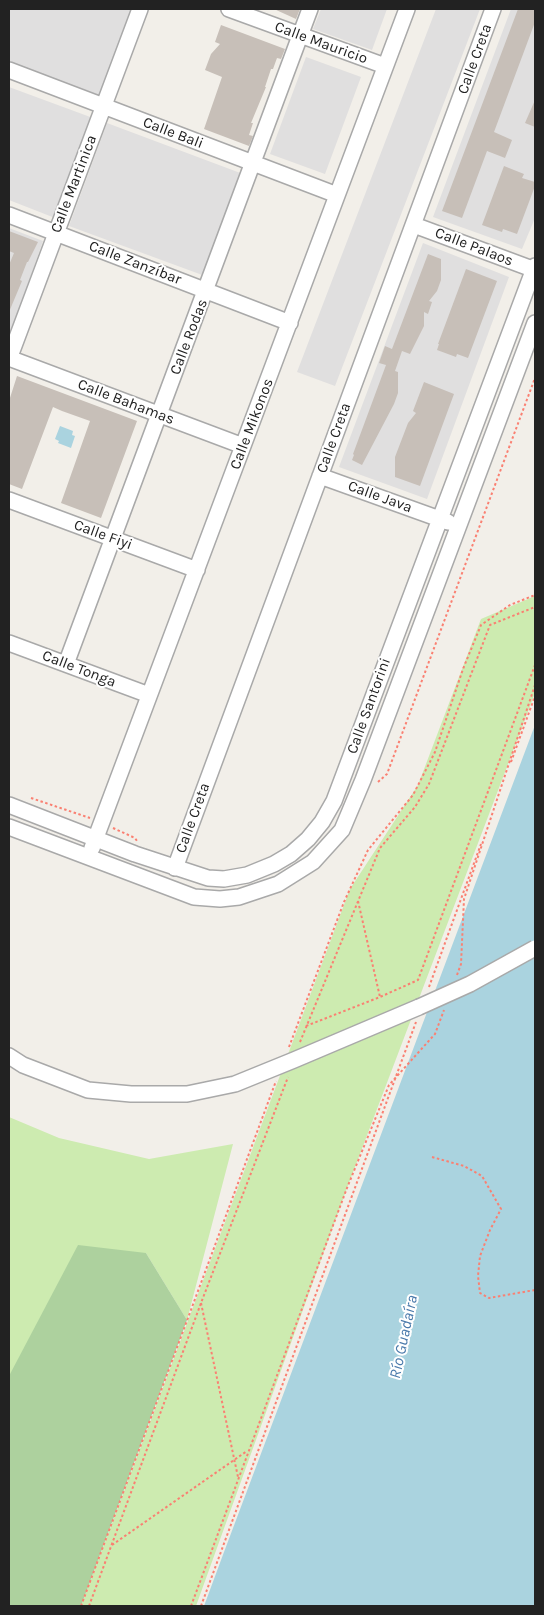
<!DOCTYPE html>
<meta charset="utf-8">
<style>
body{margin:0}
#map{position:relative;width:544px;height:1615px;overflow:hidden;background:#f2efe9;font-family:Karla,sans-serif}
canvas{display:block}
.frame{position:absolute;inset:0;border:10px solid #222;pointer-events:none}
</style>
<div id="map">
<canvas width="544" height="1615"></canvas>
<div class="frame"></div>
</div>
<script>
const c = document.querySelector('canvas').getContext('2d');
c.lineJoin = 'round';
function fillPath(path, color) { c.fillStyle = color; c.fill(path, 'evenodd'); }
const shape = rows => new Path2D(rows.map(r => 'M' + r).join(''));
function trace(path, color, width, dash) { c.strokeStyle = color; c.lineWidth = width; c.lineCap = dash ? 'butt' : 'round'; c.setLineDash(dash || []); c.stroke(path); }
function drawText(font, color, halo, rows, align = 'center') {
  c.font = font + ' Karla,sans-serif'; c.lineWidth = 4; c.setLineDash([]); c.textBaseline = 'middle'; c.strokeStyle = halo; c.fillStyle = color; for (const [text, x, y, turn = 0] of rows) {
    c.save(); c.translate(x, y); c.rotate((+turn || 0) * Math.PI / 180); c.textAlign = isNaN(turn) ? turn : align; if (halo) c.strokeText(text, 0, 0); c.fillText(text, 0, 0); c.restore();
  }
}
fillPath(shape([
 [9,9,133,9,101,96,9,61],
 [321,9,387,9,372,50,313,29],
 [436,9,480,9,335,386,297,372],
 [511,9,535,9,535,218,522,249,433,217],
 [306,57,361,77,325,174,270,154],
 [9,87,93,118,55,218,9,200],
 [107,123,243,174,205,276,69,226],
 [9,228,43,241,9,338],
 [423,243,509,277,427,499,339,467]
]), '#e0dfdf');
fillPath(shape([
 [535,596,535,693,347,1188,196,1606,81,1606,350,889,418,785,481,619],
 [9,1117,59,1138,149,1159,233,1144,187,1320,146,1253,9,1376]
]), '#cdebb0');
fillPath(shape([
 [78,1245,146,1253,187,1320,81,1606,9,1606,9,1376]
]), '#add19e');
fillPath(shape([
 [60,426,73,431,72,435,75,436,71,448,58,443,59,441,55,439],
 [535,725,535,1606,204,1606,224,1552]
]), '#aad3df');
fillPath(shape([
 [274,9,300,9,296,19],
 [518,9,535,9,535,22,494,132,512,140,505,158,487,151,462,218,442,211],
 [221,25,285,49,281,59,277,58,273,69,271,69,265,87,266,87,251,123,253,123,249,135,253,136,249,146,204,129,222,77,205,70,211,54,220,44,215,42],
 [535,100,535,127,525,123],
 [504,166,524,174,522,178,535,182,535,186,517,234,503,229,502,232,482,225],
 [9,231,38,242,28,262,27,262,20,280,22,281,9,312,9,265,14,253,9,251],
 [428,254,441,259,441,280,437,291,429,301,432,302,428,314,424,312,424,326,410,354,402,351,395,371,398,372,398,393,394,404,362,465,352,460,354,455,353,454,386,365,379,363,385,346,392,349],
 [466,269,497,281,468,358,457,354,456,357,437,350,439,344,438,344],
 [17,376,137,421,101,518,61,503,90,421,62,411,53,407,22,489,9,484,9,401],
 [424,382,454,394,420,486,395,477,395,457,408,423,416,413,413,411]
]), '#c7bfb8');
const minor = shape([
 [229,9,385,66],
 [9,70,337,195],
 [9,215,290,323],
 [414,225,535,270],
 [9,358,243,446],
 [9,359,140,9],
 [320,476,448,522],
 [9,500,197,570],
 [9,643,149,695],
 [66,664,310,9],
 [9,805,135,854,208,878,224,879,247,875,274,864,291,854,308,839,322,822,334,801,535,266],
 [9,827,194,897,220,899,239,897,278,884,313,862,342,830,363,780,535,323],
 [92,848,407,9],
 [175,868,493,9],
 [9,1056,23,1065,88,1090,131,1094,187,1094,235,1084,294,1060,419,1007]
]);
trace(minor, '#a9a9a9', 18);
trace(shape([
 [511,762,535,696],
 [378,782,387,774,535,378],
 [31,798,90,818],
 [113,828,135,838,137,841],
 [358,901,380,997],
 [457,975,461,964,464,899,535,685],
 [429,987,481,844],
 [306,1026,380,997,418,980,535,665],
 [300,1042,380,848,415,807,429,784,490,625,535,607],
 [289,1047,344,902,368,850,413,795,435,752,463,669,481,625,510,605,535,595],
 [432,1157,464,1166,482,1176,501,1209,490,1230,480,1256,478,1276,480,1293,489,1298,535,1290],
 [201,1303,238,1477],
 [112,1545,247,1451],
 [81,1606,276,1081],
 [89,1606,201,1303,288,1077],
 [191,1606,347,1188,389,1085,435,1034,444,1010],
 [201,1606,416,1022]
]), '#fa8072', 2, [2.5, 2.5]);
trace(minor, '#fff', 15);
const minorBridge = shape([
 [419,1007,470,984,535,948]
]);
trace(minorBridge, '#a9a9a9', 18, []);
trace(minorBridge, '#fff', 15);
drawText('15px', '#222', '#fff', [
 ["Calle Mauricio",321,43,20],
 ["Calle Creta",475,59,-70],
 ["Calle Bali",173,133,21],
 ["Calle Martinica",74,184,-69],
 ["Calle Palaos",474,247,21],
 ["Calle Zanzíbar",135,263,21],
 ["Calle Rodas",189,337,-69],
 ["Calle Bahamas",126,402,21],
 ["Calle Mikonos",252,424,-69],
 ["Calle Creta",334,438,-70],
 ["Calle Java",380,497,20],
 ["Calle Fiyi",103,535,20],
 ["Calle Tonga",79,669,21],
 ["Calle Santorini",369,706,-70],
 ["Calle Creta",193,818,-70]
]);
drawText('italic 16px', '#4a7aab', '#fff', [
 ["Río Guadaíra",404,1337,-78]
]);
</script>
